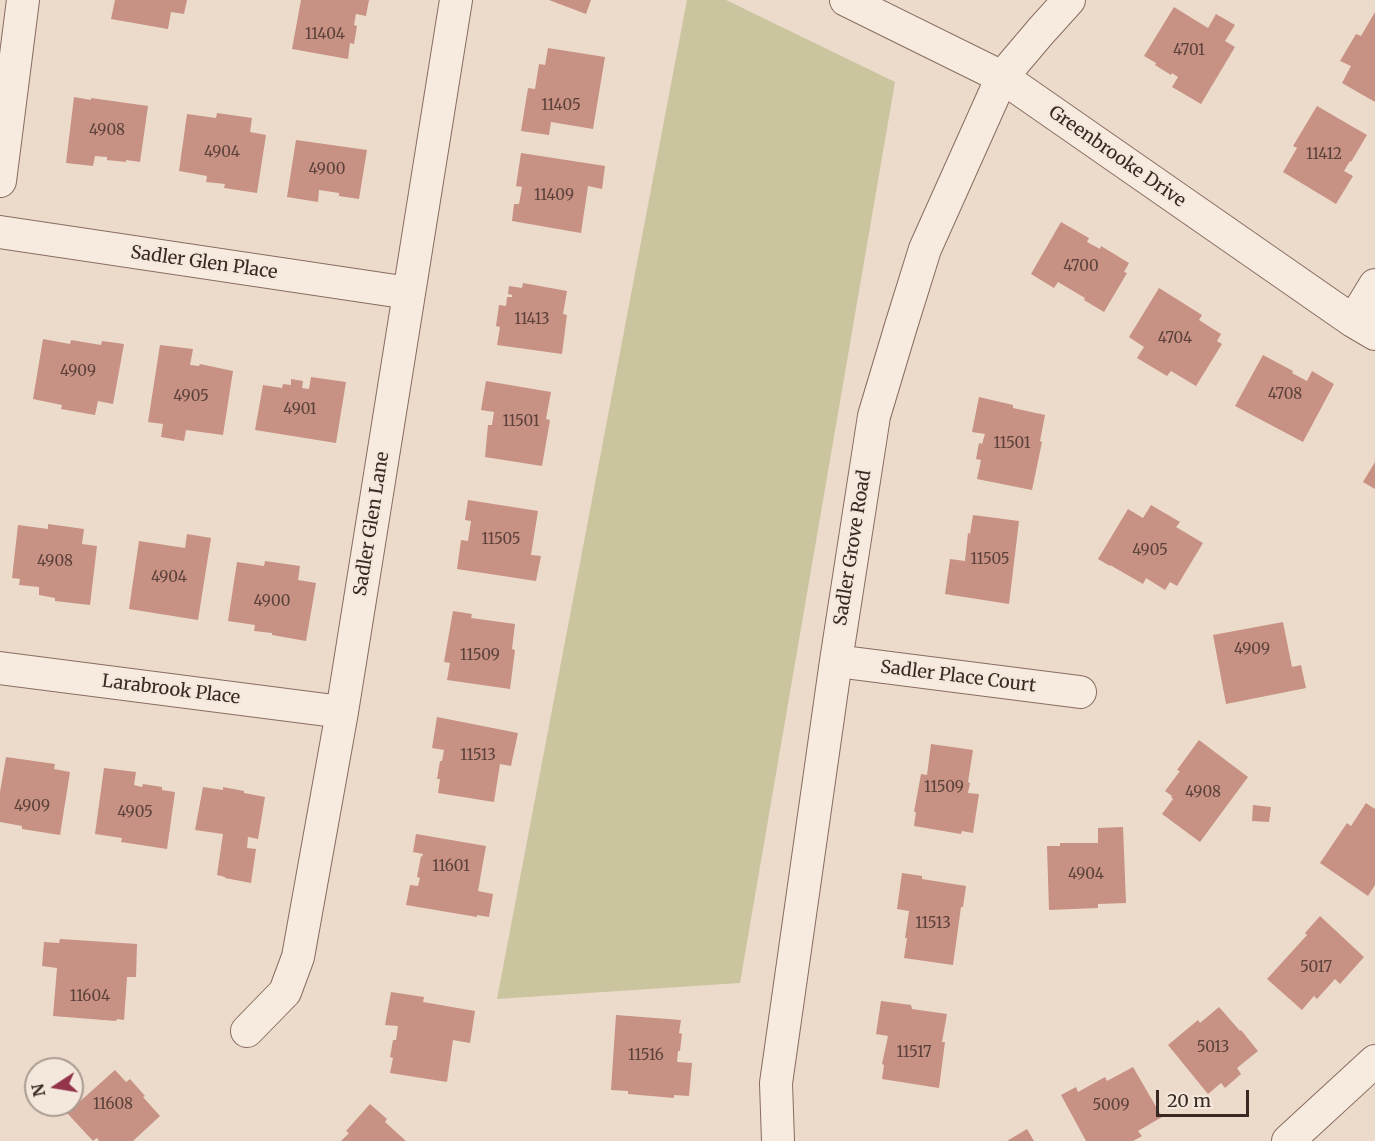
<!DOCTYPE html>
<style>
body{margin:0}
#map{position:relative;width:1375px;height:1141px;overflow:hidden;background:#ecdbcb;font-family:Merriweather,serif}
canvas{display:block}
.north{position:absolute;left:24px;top:1057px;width:60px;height:60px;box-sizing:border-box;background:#f4e7db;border:2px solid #aa9b91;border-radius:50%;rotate:258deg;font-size:16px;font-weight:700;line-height:24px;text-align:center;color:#3a2823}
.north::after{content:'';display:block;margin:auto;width:21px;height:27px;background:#93344b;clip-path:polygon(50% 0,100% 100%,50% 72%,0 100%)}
.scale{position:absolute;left:1156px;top:1090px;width:93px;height:27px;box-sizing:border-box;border:3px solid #3a2823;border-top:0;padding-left:8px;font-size:18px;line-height:21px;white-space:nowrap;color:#3a2823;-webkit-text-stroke:4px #f4e7db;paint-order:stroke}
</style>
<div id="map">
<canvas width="1375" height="1141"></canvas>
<div class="north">N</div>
<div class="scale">20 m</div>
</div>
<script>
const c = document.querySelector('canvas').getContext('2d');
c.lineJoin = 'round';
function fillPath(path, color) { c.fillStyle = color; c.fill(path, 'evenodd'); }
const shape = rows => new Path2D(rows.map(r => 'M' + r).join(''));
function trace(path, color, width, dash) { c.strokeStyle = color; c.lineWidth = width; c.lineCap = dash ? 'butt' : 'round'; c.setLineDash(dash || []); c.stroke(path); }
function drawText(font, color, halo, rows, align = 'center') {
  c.font = font + ' Merriweather,serif'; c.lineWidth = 4.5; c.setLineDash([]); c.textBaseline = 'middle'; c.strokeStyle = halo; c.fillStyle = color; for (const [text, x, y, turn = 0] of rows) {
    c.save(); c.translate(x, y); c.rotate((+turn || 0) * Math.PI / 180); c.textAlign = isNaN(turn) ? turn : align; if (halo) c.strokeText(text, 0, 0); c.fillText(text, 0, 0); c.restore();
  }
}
fillPath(shape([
 [687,0,726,0,895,82,740,983,497,999]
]), '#cac59f');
fillPath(shape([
 [115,0,187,0,184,14,171,12,168,29,111,19],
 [301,0,369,0,366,16,356,14,354,25,357,26,354,44,350,43,348,59,292,49],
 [549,0,591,0,586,14],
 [1174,7,1208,28,1216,14,1235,25,1225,41,1235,47,1201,104,1172,87,1178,77,1172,73,1171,75,1155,65,1156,63,1144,56],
 [1375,12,1375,102,1342,83,1351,66,1340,61,1356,34,1361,36],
 [548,48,605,57,593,129,551,122,549,135,521,131,528,88,535,89,539,64,545,65],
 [74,97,91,100,91,98,148,106,140,162,126,160,126,162,107,160,107,157,95,156,93,166,66,163],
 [1317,106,1367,135,1351,162,1350,161,1344,171,1353,176,1336,204,1283,172,1297,148,1293,146],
 [217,113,252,118,250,132,266,135,257,193,224,188,225,184,206,182,207,176,179,171,187,114,216,118],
 [296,140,367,150,359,199,339,196,339,193,319,190,318,202,287,197],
 [521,153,605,166,602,189,588,186,581,233,512,221,514,204,519,204,522,187,516,186],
 [1061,222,1089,238,1087,242,1100,249,1101,246,1129,263,1124,272,1127,273,1104,312,1084,300,1085,298,1058,282,1054,288,1031,274],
 [523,283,567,291,563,314,567,315,562,354,497,345,500,327,496,326,499,305,506,306,507,297,512,297,512,295,508,294,509,286,522,288],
 [1159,288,1202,315,1199,320,1221,334,1217,341,1222,344,1196,386,1171,371,1167,376,1137,358,1144,347,1129,337],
 [43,339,70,344,71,340,101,345,102,341,124,344,113,404,98,401,95,415,61,409,62,405,33,399],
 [160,345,193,349,190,365,199,366,200,364,233,371,223,435,186,430,184,441,161,437,163,424,148,422],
 [1263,355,1293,371,1292,373,1307,381,1312,371,1334,384,1303,442,1235,406],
 [311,377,346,382,336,443,255,430,263,385,282,388,283,384,291,385,291,379,303,381,302,388,309,389],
 [486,381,551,392,546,419,550,420,542,466,485,457,488,425,492,425,494,412,481,410],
 [979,397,1013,405,1013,408,1045,415,1040,441,1042,442,1032,490,977,479,981,460,976,459,979,443,982,444,985,434,972,432],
 [1375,462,1375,489,1363,482],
 [468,500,538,511,531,555,541,556,536,581,457,569,461,540,468,541,471,521,465,520],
 [1151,505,1180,522,1176,527,1203,543,1177,586,1170,582,1165,590,1146,578,1143,584,1110,565,1110,566,1098,559,1128,509,1143,518],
 [973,515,1019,521,1009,604,945,594,950,559,965,561,968,533,970,534],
 [48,524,84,529,82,544,97,546,90,605,55,601,55,598,39,595,39,587,19,585,20,579,12,578,18,525,48,529],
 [187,534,211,538,198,620,129,609,139,541,185,548],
 [265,561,300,566,298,580,316,583,306,641,272,635,272,633,254,631,255,625,228,621,237,562,264,566],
 [453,611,472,614,471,618,515,624,512,649,515,650,510,689,447,680,450,663,444,662],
 [1283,622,1292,667,1301,665,1306,688,1226,704,1213,635],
 [437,717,518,733,511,766,500,764,494,802,438,793,440,779,437,779,440,761,442,761,444,750,432,748],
 [1199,740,1248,777,1200,842,1162,814,1173,799,1171,797,1172,796,1165,791,1180,771,1177,770],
 [931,744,973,750,968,782,970,783,968,793,979,794,973,833,962,831,961,834,914,826,916,812,914,812,921,774,927,775],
 [6,757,55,764,54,769,70,772,60,835,22,829,22,826,0,822,0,792],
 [104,768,136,772,134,785,142,787,143,784,162,787,162,790,175,792,167,849,121,842,122,838,95,834],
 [203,787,223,790,223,787,244,791,244,793,265,797,258,839,248,837,247,848,256,849,251,883,225,878,225,877,217,875,223,834,195,830],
 [1366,803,1375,809,1375,885,1368,896,1320,863,1347,823,1351,826],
 [1253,805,1271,807,1269,822,1252,821],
 [1123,827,1126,903,1098,904,1098,908,1049,910,1047,846,1060,846,1060,843,1098,843,1098,828],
 [416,834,486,846,478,891,493,894,489,917,477,915,477,917,406,905,410,885,418,886,420,878,417,877,421,856,422,857,423,854,413,852],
 [902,873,922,876,922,879,966,886,963,907,961,907,953,965,904,958,907,938,905,938,909,911,897,909],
 [1320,916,1364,957,1340,984,1335,979,1317,999,1314,996,1302,1010,1267,979,1307,935,1305,933],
 [60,939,137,944,136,977,127,977,124,1020,117,1019,116,1021,53,1016,57,968,42,966,44,942,59,943],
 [391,992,424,997,423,1002,475,1011,470,1043,453,1040,447,1082,390,1073,393,1058,390,1057,393,1040,396,1040,398,1026,385,1025],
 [881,1001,911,1005,912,1009,947,1014,942,1042,945,1042,939,1088,882,1079,884,1065,882,1064,888,1036,876,1034],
 [1219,1007,1240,1031,1241,1030,1258,1051,1237,1068,1241,1074,1225,1088,1221,1083,1208,1094,1168,1045,1198,1020,1200,1023],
 [616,1015,681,1020,679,1033,682,1034,680,1051,678,1051,677,1062,692,1063,689,1096,674,1095,674,1098,628,1094,628,1091,611,1090],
 [1133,1067,1162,1117,1138,1131,1142,1136,1133,1141,1086,1141,1061,1095,1076,1087,1078,1092,1105,1077,1107,1081],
 [115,1070,126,1082,130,1079,145,1096,143,1097,160,1116,133,1141,99,1141,97,1138,93,1141,67,1113],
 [370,1104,387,1119,385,1122,406,1141,341,1141,349,1133,346,1131],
 [1027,1129,1034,1141,1007,1141]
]), '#c79184');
const street = shape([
 [846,0,1002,77,1353,321,1375,334],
 [0,181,23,0],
 [0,232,409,293],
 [1353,321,1375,285],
 [836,661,1080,692],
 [0,668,342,712],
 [247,1031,285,992,298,957,342,712,456,0],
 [778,1141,776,1083,836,661,874,416,901,326,925,249,1002,77,1041,31,1069,0],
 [1288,1141,1375,1061]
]);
trace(street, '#886c60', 34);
trace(street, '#f7eade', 32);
drawText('15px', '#5d423b', null, [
 ["11404",325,35],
 ["4701",1189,51],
 ["11405",561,106],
 ["4908",107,131],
 ["4904",222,153],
 ["11412",1324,155],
 ["4900",327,170],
 ["11409",554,196],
 ["4700",1081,267],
 ["11413",532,320],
 ["4704",1175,339],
 ["4909",78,372],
 ["4708",1285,395],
 ["4905",191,397],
 ["4901",300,410],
 ["11501",521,422],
 ["11501",1012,444],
 ["11505",501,540],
 ["4905",1150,551],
 ["11505",990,560],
 ["4908",55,562],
 ["4904",169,578],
 ["4900",272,602],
 ["4909",1252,650],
 ["11509",480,656],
 ["11513",478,756],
 ["11509",944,788],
 ["4908",1203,793],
 ["4909",32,807],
 ["4905",135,813],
 ["11601",451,867],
 ["4904",1086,875],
 ["11513",933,924],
 ["5017",1316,968],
 ["11604",90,997],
 ["5013",1213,1048],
 ["11517",914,1053],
 ["11516",646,1056],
 ["11608",113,1105],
 ["5009",1111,1106]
]);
drawText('18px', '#3a2823', '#f4e7db', [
 ["Greenbrooke Drive",1117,157,35],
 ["Sadler Glen Place",204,263,8],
 ["Sadler Glen Lane",372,524,-81],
 ["Sadler Grove Road",853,548,-81],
 ["Sadler Place Court",958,677,7],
 ["Larabrook Place",171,690,7]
]);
</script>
